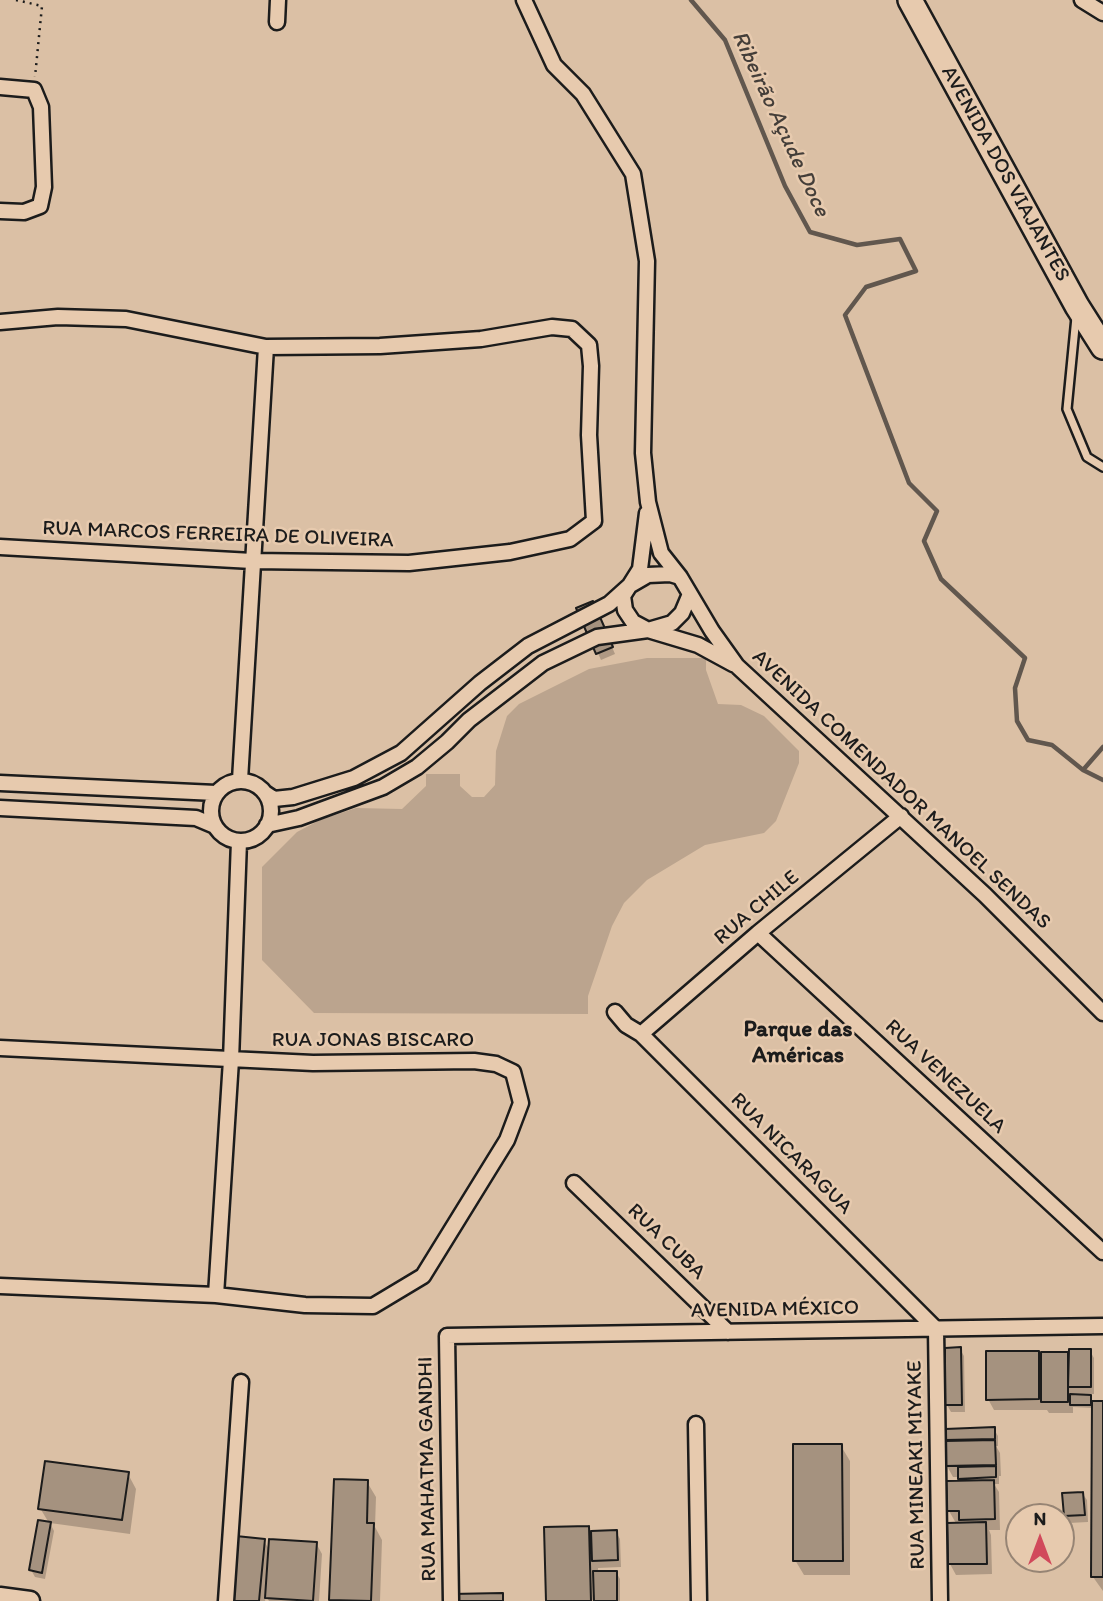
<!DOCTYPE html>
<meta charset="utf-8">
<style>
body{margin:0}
#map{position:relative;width:1103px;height:1601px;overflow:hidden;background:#dbc0a5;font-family:Itim,sans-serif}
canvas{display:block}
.north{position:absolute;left:1005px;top:1503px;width:70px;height:70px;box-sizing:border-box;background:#e7caae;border:2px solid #968474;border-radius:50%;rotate:0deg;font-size:19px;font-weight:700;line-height:28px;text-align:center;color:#1c1c1c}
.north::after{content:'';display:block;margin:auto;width:24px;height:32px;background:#d1495b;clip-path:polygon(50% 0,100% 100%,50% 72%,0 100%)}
</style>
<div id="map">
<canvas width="1103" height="1601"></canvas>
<div class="north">N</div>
</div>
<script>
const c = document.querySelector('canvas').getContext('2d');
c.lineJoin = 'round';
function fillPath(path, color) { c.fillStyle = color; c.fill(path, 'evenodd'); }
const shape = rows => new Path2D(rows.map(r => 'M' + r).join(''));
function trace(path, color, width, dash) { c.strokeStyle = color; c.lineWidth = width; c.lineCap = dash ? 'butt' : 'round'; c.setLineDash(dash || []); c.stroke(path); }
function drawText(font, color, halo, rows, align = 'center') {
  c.font = font + ' Itim,sans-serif'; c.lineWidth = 5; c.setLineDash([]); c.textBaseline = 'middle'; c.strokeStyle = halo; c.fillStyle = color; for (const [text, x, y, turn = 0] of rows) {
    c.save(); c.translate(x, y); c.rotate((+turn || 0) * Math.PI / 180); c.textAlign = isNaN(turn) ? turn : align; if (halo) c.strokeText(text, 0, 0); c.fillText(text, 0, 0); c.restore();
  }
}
fillPath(shape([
 [647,658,706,658,706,670,718,704,741,705,764,716,799,751,799,763,776,821,764,833,705,845,647,880,624,903,612,926,588,996,588,1014,314,1013,262,960,262,867,297,832,320,820,356,808,402,809,426,786,426,774,460,774,460,786,472,797,484,797,495,785,496,751,507,716,519,704,589,669]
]), '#bba48e');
fillPath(shape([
 [578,609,596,610,615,654,601,660],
 [960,1349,964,1356,965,1412,951,1412,947,1405],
 [1090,1351,1094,1358,1094,1394,1088,1394,1092,1403,1103,1403,1103,1591,1093,1577,1093,1408,1073,1407,1073,1413,1049,1413,1047,1410,994,1410,988,1399,1038,1353,1043,1360,1067,1354,1071,1361],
 [994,1429,998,1436,998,1446,996,1446,1000,1453,1001,1476,999,1476,999,1484,994,1484,999,1492,1000,1530,989,1530,991,1535,992,1574,956,1575,950,1564,957,1525,949,1511,962,1482,960,1477,953,1477,947,1466,946,1443,949,1443,947,1440],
 [841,1446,850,1461,850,1575,804,1575,795,1560],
 [128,1474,136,1489,130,1534,50,1523,54,1531,45,1579,35,1577,31,1570,49,1523,40,1508],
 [367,1482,376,1497,375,1527,382,1540,380,1601,332,1601],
 [1082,1493,1087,1500,1088,1522,1069,1523,1065,1516],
 [588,1528,591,1533,616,1532,620,1539,621,1567,598,1568,598,1573,616,1572,620,1579,620,1601,547,1601],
 [264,1541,270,1551,316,1543,322,1554,319,1601,269,1601,266,1596,265,1601,231,1601]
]), '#0003');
trace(shape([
 [691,0,725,40,785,186,810,232,857,245,900,239,916,271,866,287,845,315,909,483,937,511,924,541,941,579,1025,658,1015,688,1017,721,1028,740,1052,745,1083,770,1103,780],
 [1083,770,1103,747]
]), '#61574e', 4.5);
const building = shape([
 [593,601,613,647,596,654,576,608,593,601],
 [961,1347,962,1405,945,1405,945,1348,961,1347],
 [1069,1349,1091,1349,1091,1387,1068,1387,1069,1349],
 [986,1351,1039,1351,1039,1399,986,1400,986,1351],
 [1041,1352,1068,1352,1068,1402,1041,1402,1041,1352],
 [1070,1394,1091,1395,1091,1405,1070,1405,1070,1394],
 [1092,1401,1103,1401,1103,1577,1091,1577,1092,1401],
 [995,1427,995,1439,945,1440,945,1429,995,1427],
 [995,1440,996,1465,945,1466,945,1441,995,1440],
 [793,1444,842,1444,843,1561,793,1561,793,1444],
 [45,1461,129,1472,122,1520,38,1509,45,1461],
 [996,1466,996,1477,958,1479,958,1467,996,1466],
 [334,1479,368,1480,367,1523,374,1523,371,1601,329,1600,334,1479],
 [994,1480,995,1519,959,1520,959,1511,947,1511,946,1481,994,1480],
 [1083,1492,1085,1515,1064,1516,1062,1493,1083,1492],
 [38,1520,51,1522,42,1573,29,1570,38,1520],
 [986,1522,987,1564,948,1564,947,1523,986,1522],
 [589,1526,591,1601,546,1601,544,1527,589,1526],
 [617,1530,618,1560,592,1561,591,1531,617,1530],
 [236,1536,265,1539,259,1601,229,1601,236,1536],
 [269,1539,317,1542,313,1601,265,1598,269,1539],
 [593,1571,617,1571,617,1601,594,1601,593,1571],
 [503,1593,503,1601,451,1601,451,1594,503,1593]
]);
fillPath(building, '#a5927f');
trace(building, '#1c1c1c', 2);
const service = shape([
 [1076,317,1067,409,1087,457,1103,467]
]);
const minor = shape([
 [524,0,554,65,583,94,633,174,647,261,643,453,648,502,661,553,680,577,712,631,737,666,985,895,1103,1013],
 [1082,0,1103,13],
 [277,22,278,0],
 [0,87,34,90,41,107,44,187,40,206,24,212,0,211],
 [0,322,58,317,126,319,266,347,380,346,481,339,552,327,572,329,589,345,591,366,589,435,594,521,570,539,510,552,409,563,252,561,0,547],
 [647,513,640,569,623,596,625,610,633,622,648,630,698,645,733,664],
 [240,780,266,347],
 '211 811a30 30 0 1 1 60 0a30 30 0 1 1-60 0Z',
 [0,783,216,793],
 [265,793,274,799,293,797,354,778,401,753,480,683,528,646,609,604,629,586,648,575,670,574,680,577],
 [0,808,196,818,215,826],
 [267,825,299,818,383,787,417,767,447,742,469,720,543,663,597,637,648,630,672,623,682,613,690,594],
 [758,933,1103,1252],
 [615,1012,626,1025,641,1034,936,1329,940,1601],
 [641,1034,758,933,901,816],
 [0,1048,313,1063,474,1061,496,1064,513,1072,521,1103,507,1140,423,1276,373,1306,305,1305,216,1295,0,1286],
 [574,1183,728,1332],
 [216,1295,231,1060,239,841],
 [696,1424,699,1601],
 [226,1601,241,1382],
 [451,1601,447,1336,1103,1326]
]);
const tertiary = shape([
 [0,1597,30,1601]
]);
const primary = shape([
 [910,0,1077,306,1103,347]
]);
trace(service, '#1c1c1c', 12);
trace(minor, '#1c1c1c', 19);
trace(tertiary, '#1c1c1c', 23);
trace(primary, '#1c1c1c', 28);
trace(shape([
 [16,0,42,6,35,77]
]), '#1c1c1c', 2.5, [2, 5]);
trace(service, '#e7caae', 7);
trace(minor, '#e7caae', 14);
trace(tertiary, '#e7caae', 18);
trace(primary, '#e7caae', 23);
drawText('21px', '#1c1c1c', '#e7caae', [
 ["AVENIDA DOS VIAJANTES",1005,174,61],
 ["RUA MARCOS FERREIRA DE OLIVEIRA",218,535,2],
 ["AVENIDA COMENDADOR MANOEL SENDAS",901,790,43],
 ["RUA CHILE",757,908,-40],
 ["RUA JONAS BISCARO",373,1041],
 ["RUA VENEZUELA",945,1077,43],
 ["RUA NICARAGUA",791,1154,45],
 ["RUA CUBA",666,1242,44],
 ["AVENIDA MÉXICO",775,1310,-1],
 ["RUA MINEAKI MIYAKE",917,1465,-91],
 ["RUA MAHATMA GANDHI",428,1469,-91]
]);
drawText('italic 23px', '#443e39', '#e7caae', [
 ["Ribeirão Açude Doce",780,124,65]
]);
drawText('bold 23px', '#1c1c1c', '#e7caae', [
 ["Parque das",798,1030],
 ["Américas",798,1056]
]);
</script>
